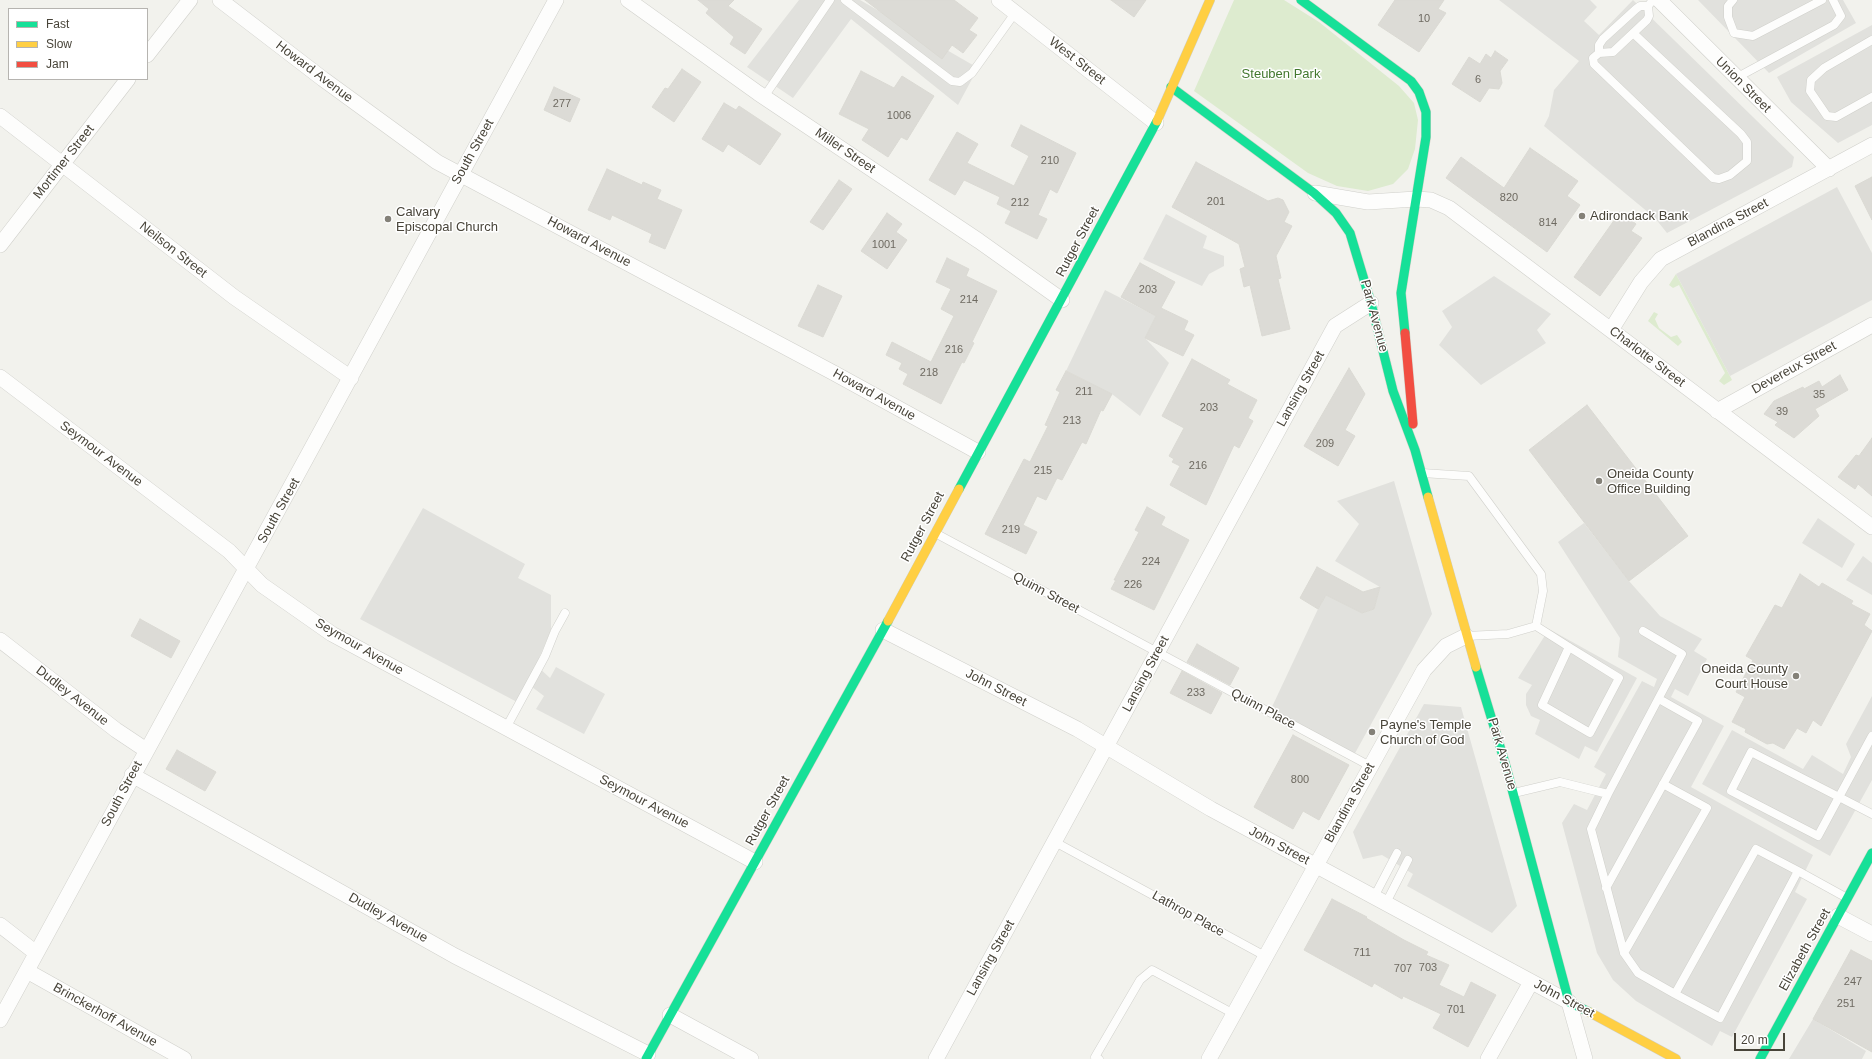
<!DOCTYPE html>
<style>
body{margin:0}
#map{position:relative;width:1872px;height:1059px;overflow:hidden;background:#f2f2ed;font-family:Helvetica,sans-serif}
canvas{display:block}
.legend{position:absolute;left:8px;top:8px;width:140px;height:72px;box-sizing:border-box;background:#fff;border:1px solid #b6b4b0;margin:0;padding:5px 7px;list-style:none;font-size:12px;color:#484439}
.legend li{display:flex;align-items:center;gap:8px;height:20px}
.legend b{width:20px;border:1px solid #b6b4b0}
.scale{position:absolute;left:1734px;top:1033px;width:51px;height:18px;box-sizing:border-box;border:2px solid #484439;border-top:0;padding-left:5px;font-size:12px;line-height:14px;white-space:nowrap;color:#484439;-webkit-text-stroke:3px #fff;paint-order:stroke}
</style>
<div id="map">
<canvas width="1872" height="1059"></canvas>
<ul class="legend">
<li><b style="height:5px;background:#16e098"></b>Fast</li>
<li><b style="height:5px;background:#ffcf43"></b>Slow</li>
<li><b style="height:5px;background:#f24e42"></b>Jam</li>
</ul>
<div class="scale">20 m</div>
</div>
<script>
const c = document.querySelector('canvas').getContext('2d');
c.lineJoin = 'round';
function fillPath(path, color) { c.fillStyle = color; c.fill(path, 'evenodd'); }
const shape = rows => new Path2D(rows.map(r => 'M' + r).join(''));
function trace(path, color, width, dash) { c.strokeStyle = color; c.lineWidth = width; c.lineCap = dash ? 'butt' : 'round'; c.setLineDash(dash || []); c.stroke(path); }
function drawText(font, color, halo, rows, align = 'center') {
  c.font = font + ' Helvetica,sans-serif'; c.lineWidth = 3; c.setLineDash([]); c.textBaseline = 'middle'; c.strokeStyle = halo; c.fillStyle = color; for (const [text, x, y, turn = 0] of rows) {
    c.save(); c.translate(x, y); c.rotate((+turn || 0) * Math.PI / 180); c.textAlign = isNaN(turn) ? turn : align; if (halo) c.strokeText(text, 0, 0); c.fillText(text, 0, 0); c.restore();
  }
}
fillPath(shape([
 [1234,0,1284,0,1319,22,1399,86,1414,103,1418,120,1415,149,1408,169,1393,184,1368,191,1337,186,1308,173,1194,91],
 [1676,274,1730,376,1732,380,1724,385,1719,381,1725,373,1679,285,1673,288,1669,285],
 [1654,312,1658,314,1655,319,1659,328,1671,337,1677,335,1682,342,1678,346,1648,321]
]), '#ddebcf');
fillPath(shape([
 [799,0,860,0,978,68,958,105,851,19,793,98,747,67],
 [1499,0,1590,0,1597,7,1584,21,1599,35,1633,0,1794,157,1792,167,1667,233,1655,218,1544,126,1549,116,1554,90,1579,61],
 [1698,0,1843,0,1856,23,1769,73],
 [1872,25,1872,125,1838,143,1791,102,1777,77],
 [1837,187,1872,253,1872,300,1730,376,1676,274],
 [1166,214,1207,236,1203,248,1224,256,1224,266,1209,274,1202,286,1143,259],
 [1494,276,1551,314,1537,330,1546,343,1481,385,1439,345,1452,327,1442,311],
 [1105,290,1156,316,1145,338,1169,363,1140,416,1112,394,1066,371],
 [1394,481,1432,614,1354,755,1271,709,1318,609,1326,595,1362,613,1374,609,1380,587,1335,561,1359,524,1337,501],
 [423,508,525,564,518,578,551,595,551,630,536,665,550,678,556,667,605,694,584,734,536,709,544,696,532,687,517,702,360,619],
 [1818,518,1855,544,1842,568,1802,543],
 [1584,523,1629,581,1660,616,1702,639,1694,651,1707,659,1688,696,1675,689,1671,697,1724,726,1691,787,1813,855,1795,892,1807,899,1732,1037,1720,1031,1712,1046,1636,1001,1613,980,1597,953,1562,823,1574,804,1587,810,1606,774,1594,767,1642,681,1654,687,1657,679,1618,657,1620,638,1558,542],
 [1863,556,1872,563,1872,595,1846,580],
 [1549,629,1637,678,1597,752,1585,746,1579,759,1535,734,1540,720,1531,716,1526,705,1526,694,1532,685,1518,678],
 [1872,696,1872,780,1830,856,1702,784,1732,730,1803,769,1812,755,1843,774,1851,757,1846,744],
 [1424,704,1461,707,1517,906,1492,933,1407,886,1413,874,1382,855,1363,859,1353,832],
 [1813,1019,1866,1051,1862,1059,1789,1059]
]), '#e1e1dd');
const building = shape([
 [698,0,734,0,728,6,762,29,745,54,730,44,734,37,706,13,709,9,698,0],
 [865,0,954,0,978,18,969,30,977,35,963,53,952,45,942,59,865,0],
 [1111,0,1146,0,1134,17,1111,0],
 [1395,0,1444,0,1438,9,1446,13,1419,52,1378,25,1395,0],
 [1495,51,1508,60,1500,71,1502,83,1499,89,1489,88,1480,102,1452,84,1469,57,1480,64,1486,54,1491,58,1495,51],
 [682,69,701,82,674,122,652,107,665,88,668,89,682,69],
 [861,71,894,88,902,76,934,96,907,140,901,137,888,157,862,140,869,129,839,114,861,71],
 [554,87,580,99,570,122,544,110,554,87],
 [724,103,736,110,739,106,781,134,760,165,728,144,723,152,702,139,724,103],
 [1021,125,1076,153,1057,193,1050,189,1038,215,1047,219,1037,239,1005,223,1011,211,997,204,1000,197,964,180,955,195,929,180,957,132,978,144,967,163,1014,186,1029,156,1011,146,1021,125],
 [1530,148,1578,181,1567,196,1580,205,1547,252,1446,178,1461,157,1504,188,1530,148],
 [1196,162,1268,201,1278,198,1283,200,1289,212,1284,222,1292,226,1276,256,1281,278,1278,279,1290,329,1262,336,1250,285,1244,287,1240,269,1245,267,1239,244,1172,207,1196,162],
 [607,169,642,185,643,182,661,190,657,199,682,210,665,249,649,242,652,234,612,215,610,220,588,210,607,169],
 [1872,177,1872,220,1855,186,1872,177],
 [839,180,852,189,823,230,810,222,839,180],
 [1620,212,1636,224,1631,231,1642,238,1600,296,1574,277,1620,212],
 [887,213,902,224,896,232,907,240,887,269,861,251,887,213],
 [947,258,969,269,966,276,997,291,972,342,974,343,964,363,962,362,941,404,903,384,908,374,899,369,902,363,886,355,892,342,931,362,954,316,941,309,951,289,936,282,947,258],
 [1140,263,1175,282,1161,308,1188,321,1184,330,1194,335,1183,356,1145,338,1156,316,1121,297,1140,263],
 [818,285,842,296,823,337,798,326,818,285],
 [1192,359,1230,380,1227,384,1257,400,1248,418,1253,421,1239,448,1234,445,1206,505,1170,485,1180,466,1172,462,1174,459,1169,456,1184,428,1162,416,1192,359],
 [1349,368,1365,394,1345,430,1355,436,1338,466,1304,446,1349,368],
 [1066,371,1112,394,1103,411,1101,410,1086,444,1082,442,1062,480,1057,478,1046,500,1037,496,1023,525,1037,532,1026,554,985,534,1024,459,1030,462,1048,426,1045,425,1060,392,1056,390,1066,371],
 [1840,375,1848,390,1815,409,1819,416,1794,438,1775,425,1778,422,1764,414,1774,401,1803,387,1804,389,1819,381,1822,387,1840,375],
 [1587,405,1688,536,1629,581,1529,450,1587,405],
 [1872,438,1872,496,1858,484,1855,489,1838,477,1856,455,1859,456,1872,438],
 [1147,507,1165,517,1161,525,1189,540,1154,610,1111,589,1116,580,1114,580,1139,532,1135,530,1147,507],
 [1317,567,1363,592,1380,587,1374,609,1362,613,1326,595,1318,609,1300,598,1317,567],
 [1800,574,1819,587,1822,583,1853,601,1851,604,1870,614,1864,625,1872,631,1821,726,1813,720,1806,733,1797,728,1784,749,1773,743,1767,744,1745,732,1746,729,1732,722,1745,697,1736,692,1753,660,1746,656,1775,605,1782,608,1800,574],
 [140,619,180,641,171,658,131,636,140,619],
 [1197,644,1239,668,1230,685,1187,662,1197,644],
 [1182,671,1222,693,1211,714,1170,693,1182,671],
 [1293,735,1349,765,1319,820,1303,811,1293,829,1254,807,1293,735],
 [177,750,216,772,205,791,166,769,177,750],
 [1332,899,1367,917,1366,918,1404,940,1428,952,1426,955,1449,965,1439,985,1464,997,1471,982,1496,995,1468,1047,1433,1028,1441,1014,1403,996,1402,999,1374,983,1372,987,1304,950,1332,899],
 [1851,950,1872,961,1872,1052,1813,1019,1851,950]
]);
fillPath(building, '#dcdbd6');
trace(building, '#dad9d3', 1);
const lane = shape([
 [845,0,952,81,960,82,972,73,1015,13],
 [1733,0,1728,6,1728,17,1734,33,1753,36,1822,0],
 [1648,6,1640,6,1636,9,1603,39,1599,45,1599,53,1613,52,1647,20,1649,16,1648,6,1653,0],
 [1872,40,1824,68,1811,80,1810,91,1827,116,1836,117,1872,97],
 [1599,53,1593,58,1594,64,1713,178,1719,179,1730,175,1747,161,1747,142,1741,134,1633,33],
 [1736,78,1834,25,1841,16,1833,0],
 [764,97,830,0],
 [1422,473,1469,476,1541,574,1543,591,1536,626,1508,634,1466,636],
 [935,533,1370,766],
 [1536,626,1569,647,1619,678,1590,733,1542,705,1569,647],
 [506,728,545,656,555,631,565,613],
 [1872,736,1839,797,1818,836,1731,791,1751,752,1839,797,1872,814],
 [1514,793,1560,782,1608,794,1682,654,1643,631],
 [1608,794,1591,829,1624,953,1638,973,1675,994,1720,1018,1798,871,1756,849,1675,994],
 [1055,842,1265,956],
 [1798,871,1847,898],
 [1606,888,1698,721,1659,699],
 [1374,897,1397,853],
 [1386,903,1408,860],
 [1624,953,1707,808,1663,784],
 [1099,1059,1095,1057,1140,980,1152,970,1234,1014]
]);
const street = shape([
 [220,0,323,79,437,162,832,372,978,452],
 [628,0,758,93,979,241,1062,300],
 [999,0,1156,123],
 [1659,0,1829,169],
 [147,55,190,0],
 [0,116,234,297,351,378],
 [1315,193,1368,202,1416,199,1431,200,1449,208,1872,527],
 [0,245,128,79],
 [1611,330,1641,282,1661,259,1872,145],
 [0,377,229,551,262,585,332,634,755,862],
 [1717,411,1872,325],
 [883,630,1077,729,1211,809,1569,1002,1585,1059],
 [0,640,116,730,146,750],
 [132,775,455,956,648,1054],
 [1838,916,1872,934],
 [0,925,36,953],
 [27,971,184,1059],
 [670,1015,751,1059],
 [0,1020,556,0],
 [936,1059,1335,326,1371,303],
 [1209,1059,1424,670,1446,646,1466,636],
 [1488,1059,1531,982]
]);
const fast = shape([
 [1301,0,1411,81,1419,92,1426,112,1426,137,1401,293,1405,333],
 [1171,87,1314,193,1336,213,1350,233,1371,303,1393,391,1415,450,1428,497],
 [959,489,1157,121],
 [1476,667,1505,763,1569,1002,1589,1012],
 [646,1059,888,621],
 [1760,1059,1872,853]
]);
const slow = shape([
 [1157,121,1210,0],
 [1428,497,1476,667],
 [888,621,959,489],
 [1589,1012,1676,1059]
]);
const jam = shape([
 [1405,333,1413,424]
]);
trace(lane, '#d0d0cb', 9);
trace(street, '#d0d0cb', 16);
trace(fast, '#d0cfc4', 10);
trace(slow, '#d0cfc4', 10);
trace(jam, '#d0cfc4', 10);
trace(lane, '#fdfdfc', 8);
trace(street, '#fdfdfc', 15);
trace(fast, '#16e098', 9);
trace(slow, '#ffcf43', 9);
trace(jam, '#f24e42', 9);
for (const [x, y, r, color] of [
 [1582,216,4,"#848178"],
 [388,219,4,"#848178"],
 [1599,481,4,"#848178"],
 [1796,676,4,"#848178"],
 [1372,732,4,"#848178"]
]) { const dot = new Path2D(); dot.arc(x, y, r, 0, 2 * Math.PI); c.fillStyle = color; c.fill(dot); trace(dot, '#fff', 1.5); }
drawText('11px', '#6e6a61', null, [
 ["10",1424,19],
 ["6",1478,80],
 ["277",562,104],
 ["1006",899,116],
 ["210",1050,161],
 ["820",1509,198],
 ["201",1216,202],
 ["212",1020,203],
 ["814",1548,223],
 ["1001",884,245],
 ["203",1148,290],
 ["214",969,300],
 ["216",954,350],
 ["218",929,373],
 ["211",1084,392],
 ["35",1819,395],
 ["203",1209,408],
 ["39",1782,412],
 ["213",1072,421],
 ["209",1325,444],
 ["216",1198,466],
 ["215",1043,471],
 ["219",1011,530],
 ["224",1151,562],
 ["226",1133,585],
 ["233",1196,693],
 ["800",1300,780],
 ["711",1362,953],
 ["703",1428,968],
 ["707",1403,969],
 ["247",1853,982],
 ["251",1846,1004],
 ["701",1456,1010]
]);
drawText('13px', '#484439', '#fff', [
 ["West Street",1077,61,38],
 ["Howard Avenue",314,72,37],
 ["Union Street",1743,85,45],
 ["Miller Street",845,151,34],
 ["South Street",473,152,-61],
 ["Mortimer Street",64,162,-52],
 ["Blandina Street",1728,223,-28],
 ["Howard Avenue",589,242,28],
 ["Rutger Street",1078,242,-62],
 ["Neilson Street",173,250,38],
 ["Park Avenue",1374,316,75],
 ["Charlotte Street",1647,357,37],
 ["Devereux Street",1794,368,-29],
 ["Lansing Street",1301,389,-61],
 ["Howard Avenue",874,395,29],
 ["Seymour Avenue",101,454,37],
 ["South Street",279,511,-61],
 ["Rutger Street",923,527,-62],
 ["Quinn Street",1046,593,28],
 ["Seymour Avenue",359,647,30],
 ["Lansing Street",1146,674,-62],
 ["John Street",996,688,27],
 ["Dudley Avenue",72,696,38],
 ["Quinn Place",1263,709,28],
 ["Park Avenue",1502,754,74],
 ["South Street",122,794,-62],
 ["Seymour Avenue",644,802,28],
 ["Blandina Street",1350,803,-61],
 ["Rutger Street",768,811,-61],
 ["John Street",1279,846,28],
 ["Lathrop Place",1188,914,29],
 ["Dudley Avenue",388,918,29],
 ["Elizabeth Street",1805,950,-61],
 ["Lansing Street",991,958,-61],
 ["John Street",1564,999,28],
 ["Brinckerhoff Avenue",105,1015,29]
]);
drawText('13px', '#42782e', '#fff', [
 ["Steuben Park",1281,74]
]);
drawText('13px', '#484439', '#fff', [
 ["Calvary",396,212],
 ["Episcopal Church",396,227],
 ["Adirondack Bank",1590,216],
 ["Oneida County",1607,474],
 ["Office Building",1607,489],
 ["Oneida County",1788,669,"right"],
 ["Court House",1788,684,"right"],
 ["Payne's Temple",1380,725],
 ["Church of God",1380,740]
], 'left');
</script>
